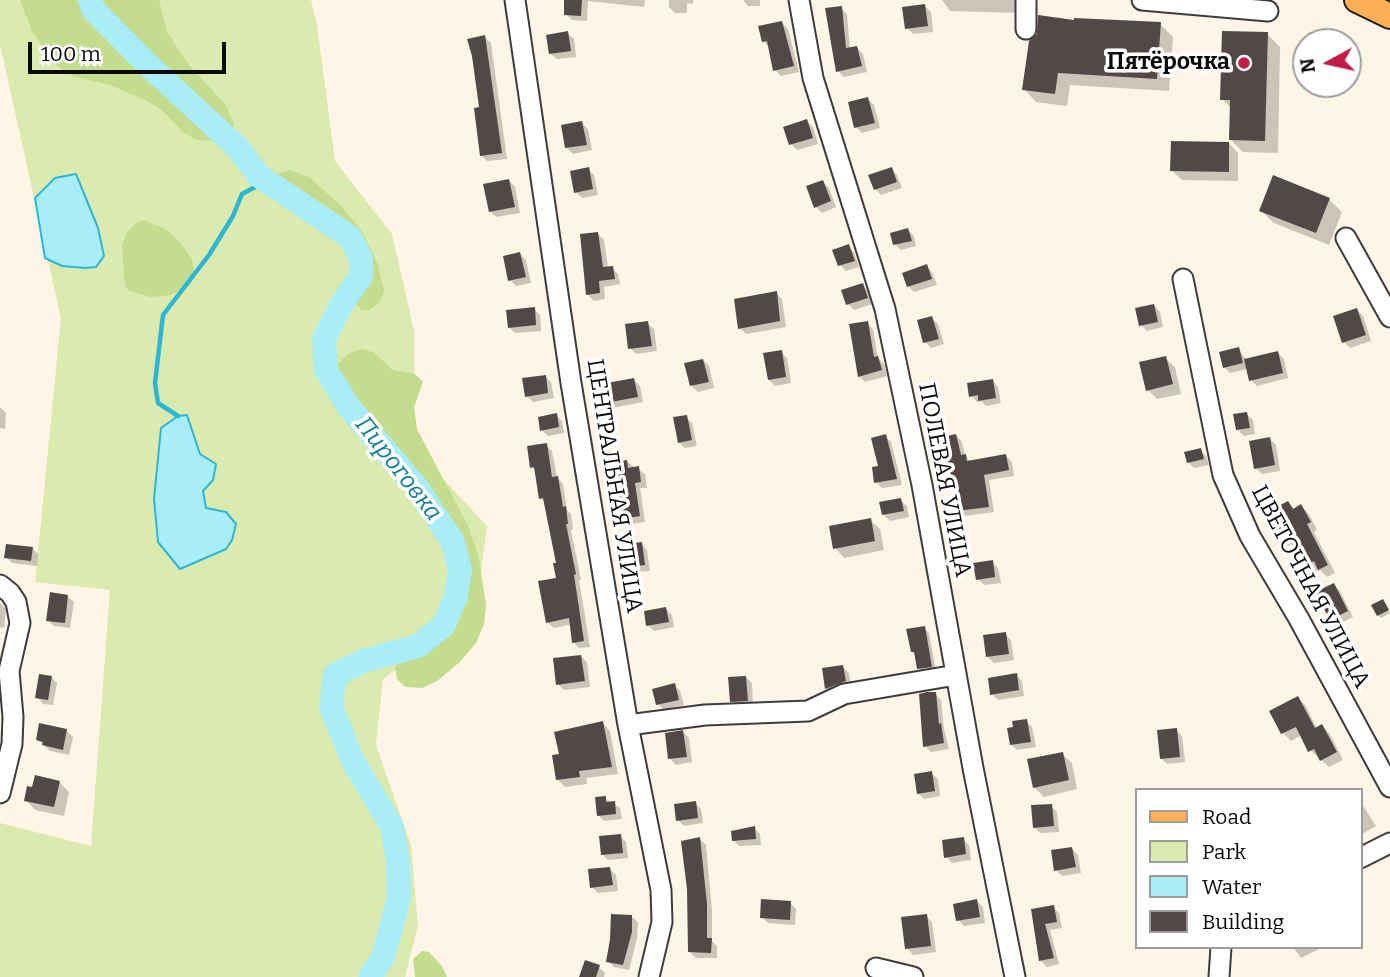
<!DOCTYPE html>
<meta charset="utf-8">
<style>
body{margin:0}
#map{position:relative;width:1390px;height:977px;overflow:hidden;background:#fff5e7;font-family:Bitter,serif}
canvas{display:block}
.legend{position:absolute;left:1135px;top:788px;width:228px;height:161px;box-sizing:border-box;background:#fff;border:2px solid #9d9d9d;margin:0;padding:9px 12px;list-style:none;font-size:21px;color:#0a0a0a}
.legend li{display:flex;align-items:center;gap:14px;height:35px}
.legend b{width:35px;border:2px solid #9d9d9d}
.north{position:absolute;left:1292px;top:28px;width:70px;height:70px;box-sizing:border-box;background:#fff;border:2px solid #9d9d9d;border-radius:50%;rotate:262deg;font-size:19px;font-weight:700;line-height:28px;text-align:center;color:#0a0a0a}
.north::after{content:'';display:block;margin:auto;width:24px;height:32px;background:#c01c49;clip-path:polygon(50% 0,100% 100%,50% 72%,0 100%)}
.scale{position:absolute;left:28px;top:42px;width:198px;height:32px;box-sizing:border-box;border:4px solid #0a0a0a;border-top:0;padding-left:9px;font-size:21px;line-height:24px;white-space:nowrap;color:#0a0a0a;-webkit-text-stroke:5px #fff;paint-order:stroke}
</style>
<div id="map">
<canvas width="1390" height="977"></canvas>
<ul class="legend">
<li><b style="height:9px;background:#ffb057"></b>Road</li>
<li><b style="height:19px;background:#dbeaaf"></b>Park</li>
<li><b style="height:19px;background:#a9edf9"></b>Water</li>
<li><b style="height:19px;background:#534846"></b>Building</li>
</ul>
<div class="north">N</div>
<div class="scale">100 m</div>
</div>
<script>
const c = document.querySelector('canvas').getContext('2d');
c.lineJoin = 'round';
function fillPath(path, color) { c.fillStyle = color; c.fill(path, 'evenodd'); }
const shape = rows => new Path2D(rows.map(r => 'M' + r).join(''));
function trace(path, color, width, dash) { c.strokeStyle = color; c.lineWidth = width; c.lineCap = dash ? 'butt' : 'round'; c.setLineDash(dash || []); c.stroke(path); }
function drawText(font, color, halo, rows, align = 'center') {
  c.font = font + ' Bitter,serif'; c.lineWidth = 7; c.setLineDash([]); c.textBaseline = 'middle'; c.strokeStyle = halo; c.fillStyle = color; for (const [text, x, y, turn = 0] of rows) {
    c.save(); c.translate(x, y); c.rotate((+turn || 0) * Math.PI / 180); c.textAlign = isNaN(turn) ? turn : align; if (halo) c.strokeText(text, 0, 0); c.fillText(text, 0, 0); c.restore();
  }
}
fillPath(shape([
 [0,0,311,0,317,25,335,161,392,234,414,331,415,393,395,418,433,468,487,526,476,611,383,679,376,745,411,845,418,926,405,977,0,977,0,823,91,846,110,590,35,582,61,319,0,45]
]), '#dbeaaf');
fillPath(shape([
 [20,0,159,0,167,32,188,64,225,104,234,123,229,135,217,141,196,140,183,132,162,110,145,100,110,85,73,76,56,65,32,31],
 [290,170,309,177,340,205,362,231,378,264,384,290,380,302,369,310,362,310,353,300,352,286,355,265,351,252,337,236,301,217,278,198,272,186,272,179,277,174],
 [144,220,165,229,181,243,192,260,195,274,190,286,171,295,150,297,130,291,125,286,122,245,127,232,138,222],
 [362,349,373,352,393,370,415,374,423,382,414,407,417,429,469,528,479,559,486,605,484,624,476,643,460,662,437,681,422,688,405,687,397,679,395,669,399,652,406,645,416,641,440,638,446,633,452,624,460,594,462,558,456,535,441,507,429,491,376,434,337,377,335,369,338,363,350,353],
 [422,951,429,952,442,966,447,977,415,977,413,959]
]), '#c3dc8e');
const water = shape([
 [76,174,98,228,104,256,96,267,85,268,62,266,45,258,35,198,55,178,76,174],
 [187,415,200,454,216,464,213,480,203,491,206,508,226,512,236,524,232,540,226,549,180,569,158,542,154,499,161,428,178,416,187,415]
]);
fillPath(water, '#a9edf9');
trace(water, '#2cb7d4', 2);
fillPath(shape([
 [566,0,645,0,644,7,588,1,587,21,572,20,566,14],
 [669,0,693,0,693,4,687,3,687,13,675,13,669,7],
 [743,0,760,0,760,6,748,6],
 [942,0,1022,0,1021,13,950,11],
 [925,6,931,12,933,32,913,34,907,28],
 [841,8,847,14,850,49,857,48,863,54,867,72,844,77,838,71],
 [1076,22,1160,24,1173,37,1169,91,1070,85,1067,106,1036,102,1024,89],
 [782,23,788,29,799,72,781,76,775,70,770,48,763,41],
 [567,33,574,39,576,57,557,59,550,53],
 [1267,34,1280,47,1278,153,1243,152,1230,139,1231,108,1222,99],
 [485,37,491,43,507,159,487,161,481,155],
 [868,99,874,105,880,128,862,133,856,127],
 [807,121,813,127,818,144,797,150,791,144],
 [582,123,588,129,592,150,573,154,567,148],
 [1229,143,1238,153,1238,181,1182,180,1172,171],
 [588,169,594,175,598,195,582,198,576,192],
 [891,169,897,175,902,188,881,195,875,189],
 [509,180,515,187,520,213,496,217,490,211],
 [823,182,829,188,836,207,822,213,816,207],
 [1329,199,1342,212,1329,245,1274,223,1261,211],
 [908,230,914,236,916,246,901,250,895,244],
 [598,234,604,240,608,268,612,268,618,274,620,284,604,287,605,299,594,301,588,295],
 [848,246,854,252,859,267,846,271,840,265],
 [520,254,526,260,531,283,516,286,510,280],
 [926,266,932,272,937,285,914,292,908,286],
 [862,285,868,291,872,304,854,310,848,304],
 [776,293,782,299,786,327,746,334,740,328],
 [1154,305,1160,312,1163,327,1147,331,1141,325],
 [534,309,540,315,541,331,515,333,509,327],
 [1357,310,1363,316,1371,341,1350,348,1344,342],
 [932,318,938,324,944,344,931,348,925,342],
 [647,323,654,329,657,351,636,354,630,348],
 [867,323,873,329,878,358,884,364,887,376,865,382,859,376],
 [1239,349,1246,360,1278,353,1284,359,1288,378,1257,386,1251,380,1248,369,1230,373,1224,367],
 [781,352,787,358,791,383,775,386,769,380],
 [1165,358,1175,367,1181,394,1157,399,1148,390],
 [703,360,709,366,714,388,698,392,692,386],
 [545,376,551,382,554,398,533,402,527,396],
 [634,380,640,386,643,402,607,409,601,403],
 [992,380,998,387,1001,403,986,406,981,401,977,402,971,396],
 [0,407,6,413,5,429,0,428],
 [1247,414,1253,420,1255,434,1244,436,1238,430],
 [556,415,562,421,564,433,548,436,542,430],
 [686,417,692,423,697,446,685,448,679,442],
 [956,435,962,442,965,456,971,462,1006,456,1012,462,1014,476,989,480,994,512,964,516,958,510],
 [885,436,891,442,902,485,882,488,876,482],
 [1270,439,1276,445,1280,471,1262,474,1256,468],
 [546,445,552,451,557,477,563,484,567,510,571,514,573,529,571,530,581,580,579,580,590,647,579,648,573,642,572,624,554,628,547,622,558,579,558,564,546,503,541,498,537,472,532,467],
 [1200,450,1206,456,1209,465,1194,468,1188,462],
 [627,462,645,474,647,488,640,488,645,522,630,524,624,518],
 [900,500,907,506,909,517,890,521,884,515],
 [1288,503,1295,510,1301,506,1309,514,1317,530,1314,532,1335,573,1327,577,1320,570,1312,574,1304,566,1293,543,1284,548,1276,540],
 [870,520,880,529,884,550,844,558,835,548],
 [641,544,647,550,650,571,637,572,631,566],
 [32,548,38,554,37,566,12,563,6,557],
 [992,562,998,568,1001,583,984,585,978,579],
 [1334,585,1340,591,1353,617,1337,625,1331,619],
 [67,596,74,602,70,628,54,626,48,620],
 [0,603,6,609,4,628,0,627],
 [1385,603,1390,613,1381,618,1378,615],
 [666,609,672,615,674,627,654,631,648,625],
 [924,628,929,633,936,671,924,673,919,668,916,655,912,651],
 [1005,634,1011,640,1014,660,994,663,988,657],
 [581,656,587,662,590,687,564,690,558,684],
 [842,666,849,673,851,687,832,694,827,689,824,669],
 [1016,675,1022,681,1024,696,998,700,992,694],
 [51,677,57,683,53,705,43,704,37,697],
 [746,677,752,683,753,706,737,707,731,701],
 [674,685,680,691,684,705,664,710,658,704],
 [935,694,941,700,944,729,949,749,931,752,925,746],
 [1298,698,1306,706,1317,729,1322,726,1330,734,1343,760,1329,767,1310,750,1302,735,1291,741,1283,733,1272,711],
 [1026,721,1032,727,1036,747,1017,750,1011,744],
 [602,723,610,731,618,774,586,778,587,784,565,787,557,779,561,755],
 [1176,730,1182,736,1185,762,1167,764,1161,758],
 [67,731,73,737,69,755,50,751,38,740],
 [683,732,689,738,692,762,676,765,670,759],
 [1062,754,1072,763,1077,789,1044,797,1034,787],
 [931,773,938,779,940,796,924,799,918,793],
 [59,782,69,792,64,816,35,810,26,800],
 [605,798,620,808,622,819,604,821,598,815],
 [1360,801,1376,826,1360,835],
 [695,803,701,809,703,823,684,826,678,820],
 [1051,806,1057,812,1059,832,1040,833,1034,827],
 [754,828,760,834,761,845,739,846,733,840],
 [620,836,626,842,628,858,608,860,602,854],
 [700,839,706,845,712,911,712,941,717,946,717,958,696,958,690,952],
 [963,839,969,845,971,860,952,863,946,857],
 [1072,849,1078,855,1081,873,1062,876,1056,870],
 [610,869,616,875,618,891,598,893,592,887],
 [977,901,983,907,985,923,964,926,958,920],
 [790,903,796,909,795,925,768,923,762,917],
 [1053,907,1059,913,1062,928,1050,930,1059,964,1047,967,1041,961,1033,911],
 [631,916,638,922,637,938,629,970,614,967,608,961],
 [926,916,932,922,936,952,913,955,907,948],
 [1293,947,1318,947,1319,949,1301,958],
 [599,967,605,973,604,977,580,977]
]), '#0003');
trace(shape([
 [178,416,158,403,155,383,163,315,209,255,233,216,242,194,257,186,259,176]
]), '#2cb7d4', 4.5);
trace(shape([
 [90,0,93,9,147,64,238,148,259,176,350,237,361,258,361,276,341,305,324,339,326,370,348,406,417,488,453,542,460,570,456,596,444,625,418,646,363,661,335,675,331,707,353,761,392,827,398,862,399,898,383,957,370,977]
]), '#a9edf9', 24);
fillPath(shape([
 [564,0,582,0,581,16,564,15],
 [925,4,928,26,905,29,902,7],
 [842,6,846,48,857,46,862,66,836,72,825,8],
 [1038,15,1074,20,1074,18,1161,22,1157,79,1058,73,1055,94,1022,90,1029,41,1037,34],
 [782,21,794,66,773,71,767,41,762,42,758,26],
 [568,31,571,51,549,54,546,35],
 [1222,31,1268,32,1265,141,1229,140,1230,100,1220,100],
 [485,35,502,153,480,156,474,108,479,107,472,56,467,39],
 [868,97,875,123,854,128,848,102],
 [807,119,813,138,789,145,783,127],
 [582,121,587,145,565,148,561,125],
 [1171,141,1229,142,1229,172,1170,171],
 [589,167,593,189,574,193,570,171],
 [892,167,897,182,874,190,868,175],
 [1273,175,1330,198,1316,233,1259,211],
 [509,179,515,207,489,212,483,184],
 [823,180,831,201,814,208,806,186],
 [908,228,912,241,893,245,890,233],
 [598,232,603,267,613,266,615,279,599,281,600,293,586,295,580,234],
 [849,244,855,261,838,266,832,250],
 [520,252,526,277,508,281,503,256],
 [927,264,932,279,907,287,902,273],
 [863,283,868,298,846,305,841,290],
 [777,291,780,321,738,329,734,299],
 [1154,304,1158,322,1139,326,1135,308],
 [535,307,536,325,508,328,506,310],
 [1357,308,1366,335,1342,343,1333,316],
 [932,316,939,339,923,343,917,320],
 [648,321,652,346,628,349,625,324],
 [868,321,874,357,878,356,882,370,858,377,849,324],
 [1239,347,1243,363,1223,368,1219,352],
 [782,350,786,377,768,380,763,353],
 [1278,351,1283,373,1249,381,1244,359],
 [1166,356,1173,384,1146,391,1139,362],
 [703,359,709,382,690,386,684,363],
 [546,375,548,393,525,397,522,378],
 [634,378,638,397,600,404,596,385],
 [993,379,996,398,978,401,978,395,969,397,967,383],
 [1247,412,1250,428,1236,430,1233,414],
 [557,413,559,427,540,431,538,417],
 [687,415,692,440,678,443,673,417],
 [886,434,897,479,874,483,872,467,878,466,871,438],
 [956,434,961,455,966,454,967,461,1006,454,1009,470,984,475,989,507,957,511,952,480,942,437],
 [1270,437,1275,465,1254,469,1249,441],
 [547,443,552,477,558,476,563,507,566,506,568,524,566,524,576,574,574,575,584,641,572,643,569,618,546,623,538,581,556,578,553,563,556,563,543,498,539,499,534,467,530,468,527,446],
 [1201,448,1204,459,1187,463,1184,452],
 [627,460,628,468,639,466,641,482,635,483,640,516,622,519,613,462],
 [901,498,904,511,882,515,879,502],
 [1288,501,1293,509,1301,504,1311,522,1307,524,1328,565,1318,570,1314,561,1303,567,1287,534,1275,541,1265,523,1271,520,1267,512],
 [871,518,875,541,833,549,829,526],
 [642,542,645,565,629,567,626,544],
 [6,544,33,547,31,561,4,558],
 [993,560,995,577,976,580,973,563],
 [1334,583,1348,611,1330,620,1315,592],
 [50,592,68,595,65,623,46,621],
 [1383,599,1389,610,1377,616,1371,605],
 [666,607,669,622,646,626,644,611],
 [925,626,932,667,917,669,914,652,911,652,906,629],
 [1006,632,1009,654,986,657,983,635],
 [581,655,585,681,556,685,553,658],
 [843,665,846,681,825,689,822,668],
 [1017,673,1019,690,990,695,988,678],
 [39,674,52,676,48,700,35,698],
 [746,676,748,701,730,702,728,677],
 [675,683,679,700,656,705,652,689],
 [927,692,936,692,939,724,941,723,944,743,923,747,919,694],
 [1298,696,1315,728,1322,724,1337,752,1320,761,1314,749,1308,752,1296,727,1281,734,1269,711],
 [1027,719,1031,742,1010,745,1007,728,1013,727,1012,721],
 [603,721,612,767,579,771,580,777,556,780,552,755,559,754,554,732],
 [39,723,67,729,63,750,42,745,43,742,36,740],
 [1177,728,1180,757,1160,759,1157,730],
 [683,730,687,757,668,759,665,733],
 [1063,752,1069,780,1033,788,1027,759],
 [932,771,935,791,917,794,914,774],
 [35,775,60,781,54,807,24,801,27,786,32,787],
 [606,796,606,802,615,801,616,814,597,816,595,797],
 [696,801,698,818,676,821,674,804],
 [1052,804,1054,826,1033,828,1031,805],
 [755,826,756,839,732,841,731,831],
 [621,834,623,853,601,855,599,836],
 [700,837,707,904,707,938,712,938,711,953,688,952,687,889,681,841],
 [964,837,966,854,944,858,942,840],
 [1072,847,1076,867,1054,871,1051,850],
 [610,867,613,885,590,888,588,869],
 [761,899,791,901,790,920,760,918],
 [977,899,980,917,956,921,953,904],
 [1054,905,1057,922,1045,924,1054,958,1039,961,1031,909],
 [611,914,632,915,632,932,623,965,606,962,610,939],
 [927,914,931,946,905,949,901,917],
 [585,960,600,965,596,977,579,977]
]), '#534846');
const minor = shape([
 [515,0,571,383,628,725,661,890,662,922,649,977],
 [799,0,813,78,885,309,922,485,973,768,1015,977],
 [1142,0,1268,11],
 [1026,29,1026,0],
 [1346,238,1390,317],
 [1183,279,1223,475,1250,536,1299,619,1390,787],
 [0,585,10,593,16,602,20,623,9,671,13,717,12,744,0,793],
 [628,725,705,715,808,711,844,694,956,675],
 [1360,858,1390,843],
 [876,968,913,977],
 [1219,977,1221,947]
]);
const major = shape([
 [1357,0,1390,16]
]);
trace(minor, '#3d3d3d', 23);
trace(major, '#1b1b1b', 28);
trace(minor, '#fff', 19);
trace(major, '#ffb057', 24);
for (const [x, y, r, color] of [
 [1244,63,7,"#c01c49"]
]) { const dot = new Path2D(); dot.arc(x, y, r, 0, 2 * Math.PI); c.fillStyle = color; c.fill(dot); trace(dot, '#fff', 2.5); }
drawText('bold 23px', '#0a0a0a', '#fff', [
 ["Пятёрочка",1230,63]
], 'right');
drawText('23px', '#0a0a0a', '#fff', [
 ["ПОЛЕВАЯ УЛИЦА",944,480,79],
 ["ЦЕНТРАЛЬНАЯ УЛИЦА",614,486,81],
 ["ЦВЕТОЧНАЯ УЛИЦА",1310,587,62]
]);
drawText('italic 24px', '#0f7c99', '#fff', [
 ["Пироговка",398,469,52]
]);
</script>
